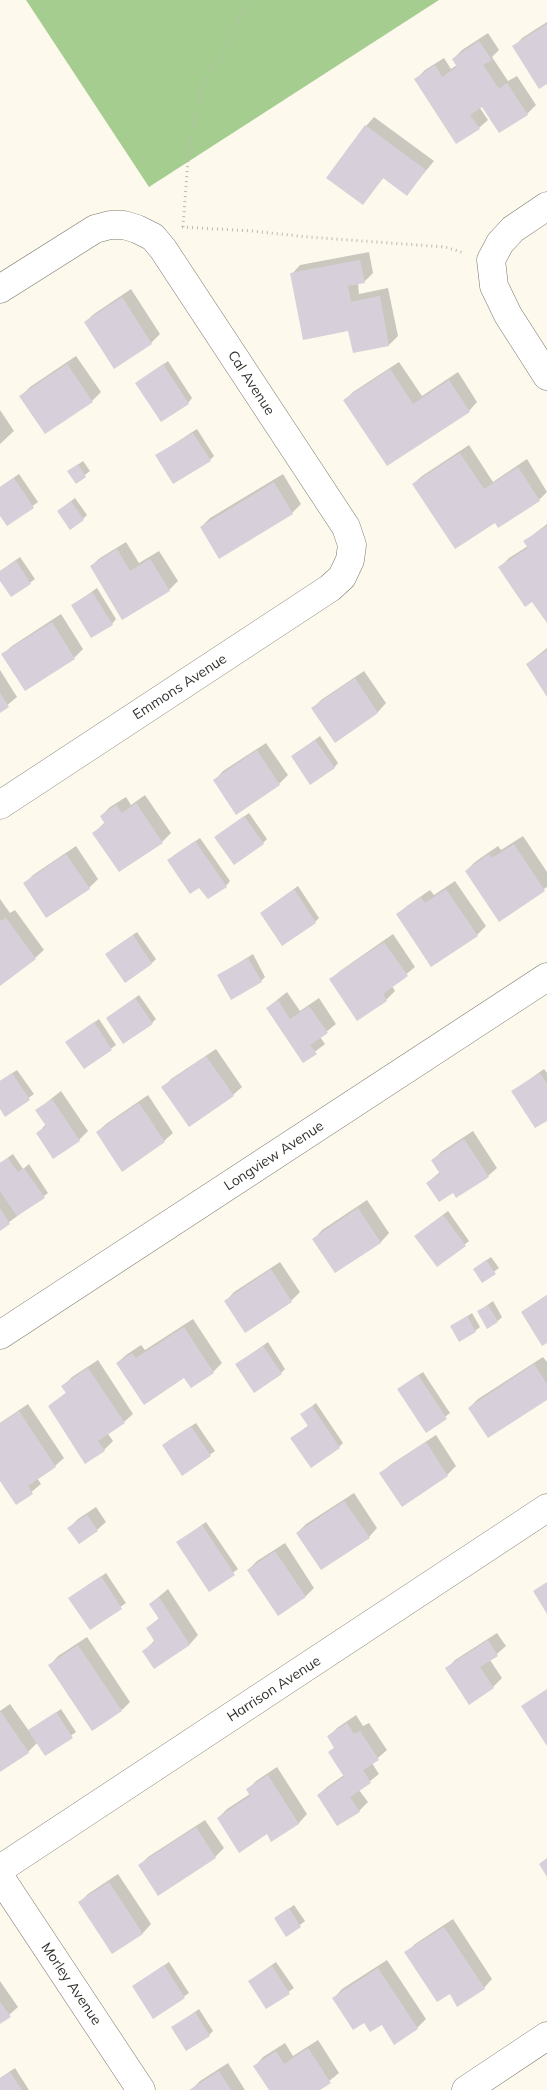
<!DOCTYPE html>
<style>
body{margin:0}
canvas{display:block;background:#fdf9ed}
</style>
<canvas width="547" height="2090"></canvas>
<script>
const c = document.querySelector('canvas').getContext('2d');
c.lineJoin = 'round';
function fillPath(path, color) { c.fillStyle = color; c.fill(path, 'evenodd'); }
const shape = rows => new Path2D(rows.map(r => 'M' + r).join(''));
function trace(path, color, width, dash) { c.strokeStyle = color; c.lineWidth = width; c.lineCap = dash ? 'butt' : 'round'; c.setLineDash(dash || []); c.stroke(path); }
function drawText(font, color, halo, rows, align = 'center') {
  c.font = font + ' Mulish,sans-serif'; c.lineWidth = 4.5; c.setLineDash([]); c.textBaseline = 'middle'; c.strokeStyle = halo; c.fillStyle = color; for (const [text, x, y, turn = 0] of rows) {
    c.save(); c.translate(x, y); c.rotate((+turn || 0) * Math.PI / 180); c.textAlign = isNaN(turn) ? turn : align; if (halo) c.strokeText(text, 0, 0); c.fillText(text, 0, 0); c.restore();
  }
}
fillPath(shape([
 [26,0,439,0,149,187]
]), '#a5cd90');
fillPath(shape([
 [547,22,547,83,514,47,522,38],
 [488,33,499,50,492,57,508,81,517,76,536,105,527,114,483,106,480,108,488,120,479,128,416,79,425,70,444,58,451,69,457,65,453,59,462,50],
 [374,117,434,161,407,194,384,177,363,203,366,126],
 [369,252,373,273,364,282,358,283,359,294,388,288,398,336,389,345,349,330,292,274,300,265],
 [131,289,160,334,151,343,85,322,94,314],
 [76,356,101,392,92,401,21,396,30,387],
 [168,361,192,398,188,403,137,383],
 [399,362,422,396,458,372,477,402,469,411,345,400,353,392],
 [0,410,14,431,0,444],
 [197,429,214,456,210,460,157,455],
 [469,445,493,482,527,459,547,492,539,500,495,521,413,484,422,476],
 [83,461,90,471,76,482,69,471],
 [19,474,38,502,7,525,0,514,0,487],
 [283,474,301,504,292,513,201,527,210,518],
 [75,498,87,515,83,519,58,511],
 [547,524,547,620,533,600,500,567,509,558,528,546,525,541],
 [126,542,139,563,159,551,178,581,169,590,123,618,91,566,100,558],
 [20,557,35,579,12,596,0,578,0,571],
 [97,588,116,619,112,624,73,605],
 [61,614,83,649,74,658,3,654,12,646],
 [547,648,547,694,527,664],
 [0,670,17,697,0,711],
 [364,671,386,703,378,712,335,741,313,708,321,700],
 [320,736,338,763,334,768,292,756],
 [266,743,288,775,279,784,215,780,223,771],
 [145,795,171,833,162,842,94,833,105,822,101,816,110,807,126,797,131,805],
 [249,813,267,839,263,843,216,837],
 [523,836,547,872,547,887,499,920,466,871,475,862,498,846,501,850],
 [200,838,230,881,226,886,200,886,173,856],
 [76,846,98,879,89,888,24,884,33,875],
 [455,881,486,926,477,935,398,914,407,906,430,890,434,895],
 [298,886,319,918,315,922,261,913],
 [0,899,10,913,15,910,44,950,35,958,0,984],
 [137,932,156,959,152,963,111,950],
 [393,934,415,967,392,986,395,991,386,1000,358,1019,331,979,340,971],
 [253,954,265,977,261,981,219,975],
 [287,992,300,1011,319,998,336,1024,320,1037,325,1044,303,1061,267,1008],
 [139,995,156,1019,152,1023,107,1018],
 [99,1019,116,1045,84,1068,67,1042],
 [216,1049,242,1087,233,1095,163,1088,171,1079],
 [544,1069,547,1073,547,1119,513,1091],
 [17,1070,34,1094,5,1115,0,1107,0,1081],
 [61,1091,88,1131,79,1140,54,1157,38,1133,46,1124,37,1110],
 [148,1095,173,1133,164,1141,97,1132,106,1124],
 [473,1131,497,1168,488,1176,453,1191,427,1183,440,1172,433,1160,441,1152],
 [13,1154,23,1169,29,1164,48,1193,0,1229,0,1163],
 [367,1200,389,1233,381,1242,335,1271,314,1239,322,1230],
 [448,1211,469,1241,438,1266,420,1232],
 [491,1257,499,1268,482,1281,474,1269],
 [280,1262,300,1292,291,1301,246,1331,226,1301,234,1292],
 [547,1295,547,1341,522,1312],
 [493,1301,502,1317,498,1321,479,1311],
 [472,1313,480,1327,475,1331,451,1327],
 [193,1319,222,1363,213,1372,191,1387,184,1377,117,1363,126,1355,141,1345,145,1350],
 [268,1342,285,1369,281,1373,237,1364],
 [543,1357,547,1362,547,1399,469,1408,478,1399],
 [98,1360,133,1414,124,1422,108,1434,113,1441,104,1450,49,1406,67,1392,63,1386,72,1377],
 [423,1372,450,1413,426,1431,398,1389],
 [316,1403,343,1443,339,1447,292,1438,309,1425,302,1414],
 [28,1404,64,1458,55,1466,37,1478,41,1484,17,1504,0,1479,0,1423],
 [196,1423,215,1451,182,1474,168,1441],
 [436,1435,456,1466,447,1475,402,1505,381,1474,390,1465],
 [354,1493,377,1528,369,1537,297,1533,306,1524],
 [96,1507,106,1522,97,1530,69,1528,78,1519],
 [206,1522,238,1569,210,1590,178,1542],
 [285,1543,314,1588,306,1596,278,1615,248,1570,257,1561],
 [106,1573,126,1603,90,1628,70,1598],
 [168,1589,198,1635,190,1644,154,1667,144,1651,155,1640,148,1628,159,1618,150,1604],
 [497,1633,506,1646,490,1660,502,1678,493,1687,447,1669,455,1660],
 [87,1637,130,1702,122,1710,50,1665,58,1656],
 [10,1704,29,1731,61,1709,76,1732,46,1754,38,1742,28,1752,0,1771,0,1711],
 [356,1715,363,1726,369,1723,387,1750,372,1763,379,1774,359,1790,368,1802,359,1811,318,1795,327,1787,344,1775,329,1752,335,1747,328,1737,337,1728],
 [277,1767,307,1814,299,1823,272,1840,268,1833,218,1818,227,1809,250,1794,247,1790,256,1781],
 [205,1820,224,1848,215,1857,159,1894,140,1865,148,1857],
 [118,1874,151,1924,143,1933,113,1952,80,1902,88,1894],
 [294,1905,305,1921,287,1935,276,1918],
 [453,1919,492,1979,484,1988,450,1993,406,1953,415,1944],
 [387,1960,426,2019,417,2028,365,2021,334,1998,342,1989],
 [169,1962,189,1993,154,2017,134,1986],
 [276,1962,294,1988,266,2008,249,1981],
 [0,1981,18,2007,0,2023],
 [199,2009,213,2031,209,2035,172,2028],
 [318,2040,339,2073,318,2090,270,2090,255,2066,263,2057,285,2043,293,2056],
 [228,2063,245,2090,191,2090,200,2081],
 [15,2068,29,2090,0,2090,0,2078]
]), '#0003');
fillPath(shape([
 [547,24,547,84,539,89,512,46],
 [479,41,492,60,483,65,499,89,507,83,528,115,499,133,482,107,470,115,480,129,456,144,414,79,435,65,442,77,457,67,452,59],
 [365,125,426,170,407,196,383,178,363,205,326,178],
 [360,260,365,283,348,286,351,302,380,296,389,346,353,353,348,331,303,340,290,273],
 [122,297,152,344,114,369,84,322],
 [67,364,93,402,45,434,19,396],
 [163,364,189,404,161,422,135,383],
 [390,369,413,404,449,380,470,412,387,466,343,400],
 [193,433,211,461,173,484,155,455],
 [460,453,484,489,518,467,540,501,498,528,495,523,455,549,412,484],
 [78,464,86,477,76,484,67,471],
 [14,478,34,508,7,526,0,516,0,487],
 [274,482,293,514,219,559,200,527],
 [71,501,84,520,70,530,57,511],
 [547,526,547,623,532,602,525,607,498,567,528,548,523,541],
 [117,549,130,571,150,559,170,591,122,620,90,566],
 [16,561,31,584,11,597,0,581,0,571],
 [92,592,113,625,91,638,71,605],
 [52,622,75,659,25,691,1,654],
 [547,650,547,697,526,664],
 [355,678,378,713,335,743,311,708],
 [0,693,9,707,0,713],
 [315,740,335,768,310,785,291,756],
 [257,750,280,785,236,815,213,780],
 [136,803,163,843,119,872,92,833,105,824,100,816,116,805,122,813],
 [244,816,264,844,234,865,214,837],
 [195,841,227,887,208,899,199,888,190,894,167,860],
 [514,844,545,891,499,922,465,871,489,854,492,858],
 [66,854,90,889,46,918,23,883],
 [294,889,316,923,282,946,260,913],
 [446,889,478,936,431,967,396,914,421,897,425,903],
 [6,918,36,959,0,986,0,919,1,921],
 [133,935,152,964,125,983,105,954],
 [384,942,408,976,383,994,387,1001,357,1021,329,979],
 [248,958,262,982,231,1000,217,975],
 [135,998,153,1024,123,1044,106,1018],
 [278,1000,290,1019,309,1006,328,1033,310,1045,317,1054,303,1063,266,1008],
 [94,1022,112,1050,84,1069,65,1042],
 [206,1056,234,1096,189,1127,161,1087],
 [12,1073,30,1100,5,1117,0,1109,0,1081],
 [540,1073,547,1084,547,1121,535,1128,511,1091],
 [52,1099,80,1141,53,1159,36,1133,46,1126,35,1110],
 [139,1103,165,1142,122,1172,96,1132],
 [464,1139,489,1177,456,1198,453,1193,439,1202,426,1183,440,1174,431,1160],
 [8,1158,18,1172,24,1168,45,1198,17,1216,0,1191,0,1163],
 [0,1208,10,1224,0,1231],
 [358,1208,381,1243,335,1273,312,1239],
 [443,1215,466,1246,437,1267,414,1236],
 [486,1260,496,1274,482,1283,473,1269],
 [271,1269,292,1302,245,1333,224,1301],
 [547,1295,547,1343,542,1346,521,1312],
 [488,1305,498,1322,487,1329,477,1311],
 [467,1316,476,1332,459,1342,450,1326],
 [184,1327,214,1373,191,1388,184,1378,144,1405,116,1363,132,1353,136,1358],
 [263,1346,282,1374,254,1393,235,1364],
 [534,1364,547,1384,547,1400,488,1438,468,1408],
 [88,1368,125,1423,98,1441,105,1451,85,1464,48,1406,66,1393,61,1386],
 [418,1375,447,1419,426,1433,397,1389],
 [312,1406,340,1448,311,1468,290,1438,308,1426,300,1414],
 [19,1411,56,1467,28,1486,33,1494,16,1505,0,1481,0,1424],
 [191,1426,211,1456,182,1476,162,1445],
 [426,1442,448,1476,402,1507,379,1473],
 [344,1501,370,1538,321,1570,296,1533],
 [87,1515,98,1531,79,1544,67,1528],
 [202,1525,235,1575,209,1592,176,1542],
 [275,1551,306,1597,278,1616,247,1570],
 [101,1576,122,1609,90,1630,68,1598],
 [547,1582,547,1614,533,1591],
 [159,1597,190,1645,154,1669,142,1651,155,1642,146,1628,159,1619,149,1604],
 [488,1640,498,1656,480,1667,494,1688,469,1705,445,1668],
 [78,1645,122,1711,92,1731,48,1665],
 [547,1689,547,1746,521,1706],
 [0,1712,1,1712,29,1753,0,1772],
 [56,1712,73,1738,45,1756,28,1730],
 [347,1723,354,1734,360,1731,379,1760,363,1770,371,1783,350,1797,360,1812,337,1826,317,1795,344,1777,328,1752,334,1748,327,1736],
 [268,1775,299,1824,271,1842,267,1834,239,1853,217,1818,250,1796,246,1789],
 [196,1827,216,1858,158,1896,138,1865],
 [547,1858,547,1877,539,1864],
 [109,1882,143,1934,112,1954,78,1902],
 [289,1908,301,1927,286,1937,274,1918],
 [444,1927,485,1989,457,2007,450,1994,437,2002,404,1952],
 [164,1965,185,1998,153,2019,132,1986],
 [272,1966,290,1994,266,2009,248,1981],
 [378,1968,418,2029,394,2045,382,2025,370,2032,364,2023,353,2030,332,1998],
 [0,2002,11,2017,0,2024],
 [195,2012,210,2036,186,2051,171,2027],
 [308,2048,331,2083,320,2090,269,2090,253,2066,276,2051,284,2064],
 [219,2071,231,2090,189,2090],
 [10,2072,22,2090,0,2090,0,2078]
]), '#d7d0db');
const street = shape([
 [547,206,513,229,500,243,491,260,494,286,508,315,547,376],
 [0,289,95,229,110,225,124,225,137,229,153,237,163,249,346,527,352,545,350,560,342,577,330,588,0,805],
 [0,1335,547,977],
 [0,1869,547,1508],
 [0,1877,141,2090],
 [466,2090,547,2036]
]);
trace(street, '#7a776d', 29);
trace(shape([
 [182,227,252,231,308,237,445,247,464,253],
 [183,227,189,146,203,85,231,40,246,0]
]), '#bbb8ae', 3, [1, 4]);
trace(street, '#fff', 28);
drawText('14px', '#31302b', '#fff', [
 ["Cal Avenue",251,383,57],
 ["Emmons Avenue",180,687,-33],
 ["Longview Avenue",274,1156,-33],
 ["Harrison Avenue",274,1689,-33],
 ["Morley Avenue",71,1984,56]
]);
</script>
